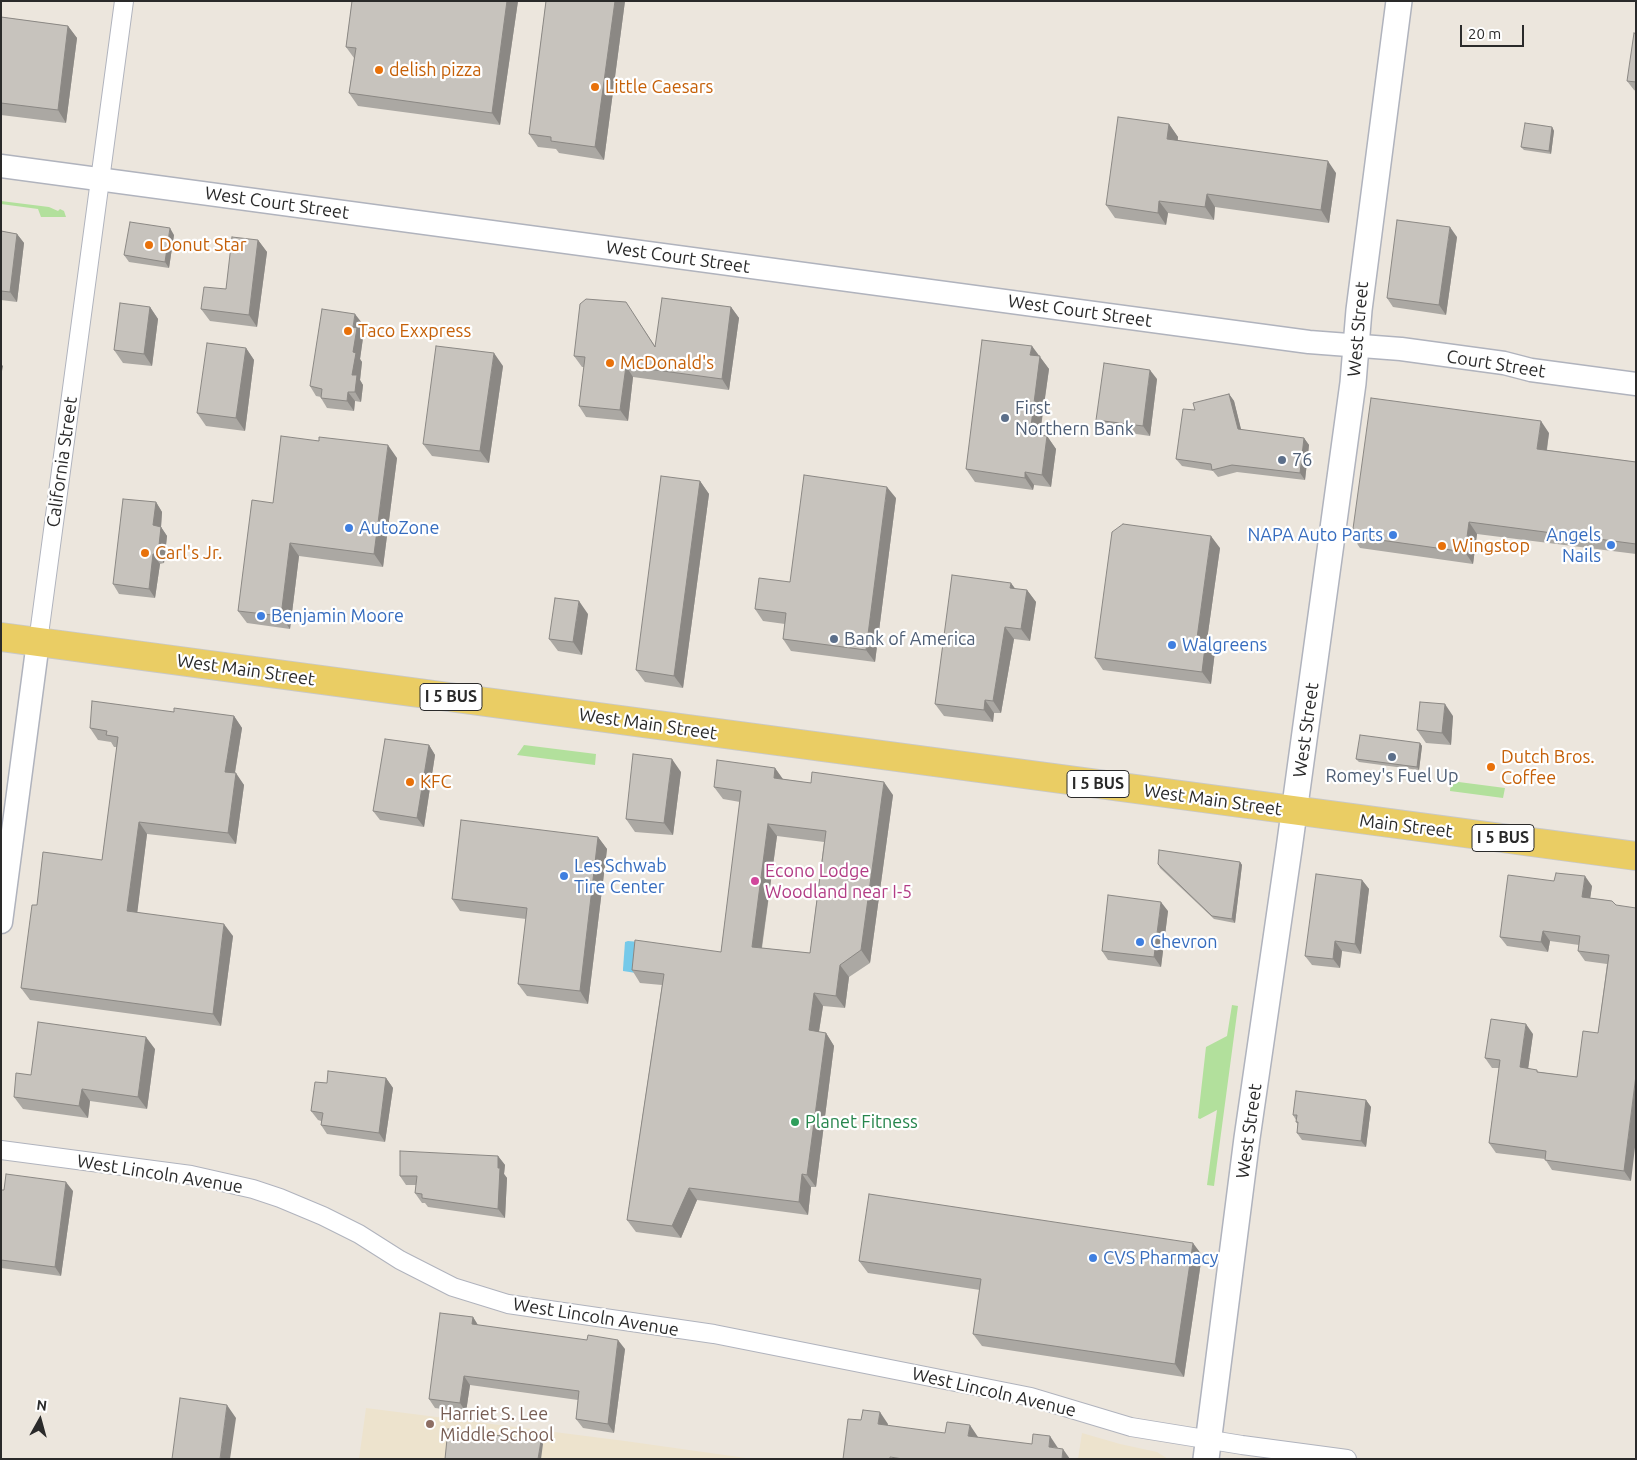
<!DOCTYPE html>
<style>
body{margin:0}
#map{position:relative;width:1637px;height:1460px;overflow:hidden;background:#ece6dd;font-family:Ubuntu,sans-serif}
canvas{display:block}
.frame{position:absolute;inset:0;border:2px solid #2a2a2a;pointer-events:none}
.north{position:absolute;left:15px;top:1395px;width:50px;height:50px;-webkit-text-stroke:4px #fff;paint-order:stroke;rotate:7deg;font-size:14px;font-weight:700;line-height:20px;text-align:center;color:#2a2a2a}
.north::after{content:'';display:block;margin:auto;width:18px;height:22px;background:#2a2a2a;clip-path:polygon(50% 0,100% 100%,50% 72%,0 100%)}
.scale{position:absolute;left:1460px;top:25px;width:64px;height:22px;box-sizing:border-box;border:2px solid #2a2a2a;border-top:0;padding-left:6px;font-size:15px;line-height:18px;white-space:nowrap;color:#2a2a2a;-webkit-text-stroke:4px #fff;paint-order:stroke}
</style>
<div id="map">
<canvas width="1637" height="1460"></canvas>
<div class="frame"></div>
<div class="north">N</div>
<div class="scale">20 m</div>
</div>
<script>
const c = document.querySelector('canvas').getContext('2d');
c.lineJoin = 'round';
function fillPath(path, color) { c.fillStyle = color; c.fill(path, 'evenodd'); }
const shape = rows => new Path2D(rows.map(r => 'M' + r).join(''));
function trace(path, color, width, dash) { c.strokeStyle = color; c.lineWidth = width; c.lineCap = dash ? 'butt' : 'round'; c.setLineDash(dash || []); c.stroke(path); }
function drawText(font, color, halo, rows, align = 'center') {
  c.font = font + ' Ubuntu,sans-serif'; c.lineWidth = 4.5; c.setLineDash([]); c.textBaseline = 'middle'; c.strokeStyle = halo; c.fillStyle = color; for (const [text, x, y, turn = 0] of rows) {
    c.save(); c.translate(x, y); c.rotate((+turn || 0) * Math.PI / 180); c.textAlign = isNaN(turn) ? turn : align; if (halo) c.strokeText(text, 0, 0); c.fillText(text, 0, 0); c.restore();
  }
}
fillPath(shape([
 [366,1408,625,1441,753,1459,359,1459],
 [1082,1433,1120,1444,1157,1452,1168,1459,1078,1459]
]), '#ede3cd');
fillPath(shape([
 [1,201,49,207,58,211,60,209,64,211,66,217,41,217,38,209,1,204],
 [524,745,596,754,595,765,517,755],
 [1451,781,1505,788,1503,798,1450,791],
 [1232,1005,1238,1006,1214,1186,1207,1185,1217,1110,1200,1119,1198,1118,1206,1047,1227,1036]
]), '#b2e09c');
fillPath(shape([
 [628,941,639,942,636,973,623,971,623,969,625,942]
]), '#75c9e9');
const minor = shape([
 [38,642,124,1],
 [1,1150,191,1175,253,1189,280,1198,323,1216,359,1234,400,1260,453,1287,508,1304,714,1334,1031,1397,1131,1427,1242,1445,1347,1459]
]);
const tertiary = shape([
 [1,166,1309,342,1401,349,1504,363,1531,370,1636,384],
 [1,922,38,642]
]);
const secondary = shape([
 [1206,1459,1247,1138,1289,849,1353,383,1359,310,1399,1]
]);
const primary = shape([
 [1,637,1636,856]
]);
trace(minor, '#b0b3bd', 20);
trace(tertiary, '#b0b3bd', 25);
trace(secondary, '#b0b3bd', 28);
trace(primary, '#c8c8c8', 30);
trace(minor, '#fff', 18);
trace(tertiary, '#fff', 22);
trace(secondary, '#fff', 25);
trace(primary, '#eacd64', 28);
fillPath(shape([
 [352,1,518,1,500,125,358,106,349,93,354,58,346,47],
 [546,1,625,1,604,160,559,153,556,149,538,147,529,134],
 [1,17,68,26,77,38,66,123,1,115],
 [1636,34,1636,91,1634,90,1627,81],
 [1169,124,1178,137,1178,140,1336,173,1329,223,1215,207,1214,220,1168,213,1166,225,1115,218,1106,205],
 [1552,127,1554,131,1551,154,1524,150,1521,147],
 [1,231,17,234,24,243,17,302,1,300],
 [174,235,169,268,129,262,124,255],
 [1457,237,1446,315,1393,307,1387,298],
 [258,240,267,252,257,327,210,321,201,309,226,289],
 [150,307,158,319,152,366,123,363,114,350],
 [731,307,739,318,729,390,633,377,628,421,586,417,579,406,584,367,582,367,574,356,633,313,655,346],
 [362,323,360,334,363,338,360,359,362,362,360,380,363,385,361,402,355,401,354,411,327,408,321,398,321,397,316,396,310,386],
 [246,348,254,360,245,431,206,426,197,413],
 [1039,356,1049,369,1040,435,1047,436,1056,449,1051,487,1034,485,1033,490,975,482,966,469],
 [503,366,489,463,432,456,423,444],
 [1157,379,1150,436,1102,429,1096,420],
 [1229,394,1234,401,1241,430,1304,438,1309,445,1305,480,1237,472,1218,477,1213,471,1182,466,1176,459,1195,410],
 [1549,433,1547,450,1636,462,1636,554,1477,534,1473,564,1360,548,1352,536],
 [319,441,397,458,383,567,299,556,290,629,247,623,238,611,273,503],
 [700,481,709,494,683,688,645,682,636,670],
 [896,498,875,662,791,651,783,639,785,624,763,621,755,609,790,582],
 [156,502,162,512,161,527,167,536,164,563,160,564,155,598,119,594,113,584],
 [1220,548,1207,640,1215,651,1211,684,1103,670,1095,658],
 [1016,589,1027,590,1036,602,1030,641,1014,639,1001,713,994,713,993,722,944,716,935,704],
 [588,614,582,655,558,651,549,639],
 [174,712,234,716,242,728,235,773,244,785,236,844,147,834,137,912,233,936,221,1026,30,1000,21,988,37,905,102,860,117,747,114,747,111,742,98,740,90,728],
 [1453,716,1451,745,1426,743,1417,730],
 [1420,743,1422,746,1419,770,1359,762,1356,759],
 [429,745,435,755,424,827,380,820,373,811],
 [775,768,783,779,893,795,870,963,849,977,845,1008,823,1006,819,1032,826,1033,834,1046,816,1187,811,1187,808,1215,697,1200,681,1238,636,1232,627,1220,662,985,640,983,632,970,721,952,740,802,723,799,714,787],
 [777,836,824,842,810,953,762,948],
 [681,772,673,835,635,832,626,819],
 [598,837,607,849,588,1004,527,996,518,984,526,919,460,911,452,899],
 [1240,862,1242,865,1235,923,1214,919,1160,868,1158,864],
 [1362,880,1369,889,1361,954,1342,951,1340,968,1312,965,1305,956],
 [1592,886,1590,898,1612,901,1631,1181,1552,1170,1545,1159,1496,1153,1489,1143,1499,1068,1492,1068,1485,1058,1533,1034,1528,1068,1539,1072,1577,1077,1598,1033,1607,964,1585,961,1578,951,1579,945,1550,941,1548,952,1507,946,1500,937],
 [1168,911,1161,967,1108,960,1102,951],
 [155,1049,147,1109,90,1101,88,1118,23,1109,14,1097,31,1075],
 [386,1078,393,1088,385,1142,327,1134,321,1125,321,1121,318,1120,311,1111,327,1083],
 [1366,1100,1371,1107,1366,1147,1302,1140,1297,1133,1298,1124,1296,1122,1296,1120,1293,1115],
 [498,1156,505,1165,504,1174,507,1178,505,1218,428,1207,425,1203,422,1203,415,1193,416,1185,406,1185,400,1176],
 [1,1190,73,1191,61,1276,1,1268],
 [1202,1255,1184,1377,982,1346,973,1334,980,1290,868,1273,859,1261],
 [473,1317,478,1325,625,1349,614,1433,583,1428,576,1419,578,1400,470,1385,466,1412,435,1408,429,1399]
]), '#aba8a3');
fillPath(shape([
 [507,1,518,1,500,125,492,113],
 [615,1,625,1,604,160,595,147],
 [68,26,77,38,66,123,58,110],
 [1169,124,1178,137,1176,151,1167,139],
 [1552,127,1554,131,1551,154,1549,151],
 [1328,161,1336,173,1329,223,1321,210],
 [1207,194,1215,207,1214,220,1205,207],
 [1159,201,1168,213,1166,225,1158,213],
 [1450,227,1457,237,1446,315,1439,305],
 [170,228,174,235,169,268,165,262],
 [17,234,24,243,17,302,10,292],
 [258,240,267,252,257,327,249,315],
 [150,307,158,319,152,366,144,354],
 [731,307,739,318,729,390,722,379],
 [355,314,362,323,360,334,363,338,360,359,362,362,360,380,363,385,361,402,355,392,352,375,353,327],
 [1032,346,1049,369,1038,446,1030,434,1030,355],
 [246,348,254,360,245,431,236,418],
 [494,353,503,366,489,463,480,451],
 [1,364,3,366,1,376],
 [626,366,633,377,628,421,620,410],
 [1150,370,1157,379,1150,436,1143,426],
 [348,392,355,401,354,411,347,401],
 [1229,394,1234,401,1243,437,1238,429],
 [1541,421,1549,433,1545,461,1537,449],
 [1047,436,1056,449,1051,487,1042,475],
 [1304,438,1309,445,1305,480,1300,473],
 [388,445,397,458,383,567,374,554],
 [1025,472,1034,485,1033,490,1025,478],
 [700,481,709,494,683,688,674,676],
 [887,487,896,498,875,662,866,650],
 [156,502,162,512,161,527,167,536,164,563,158,554,153,525],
 [1469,522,1477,534,1473,564,1465,552],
 [1211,536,1220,548,1207,640,1215,651,1211,684,1202,672,1197,638],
 [290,543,299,556,290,629,281,616],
 [153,554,160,564,155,598,149,589],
 [1011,583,1020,595,1010,588],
 [1027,590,1036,602,1030,641,1021,629],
 [579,601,588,614,582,655,573,642],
 [1005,627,1014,639,1001,713,993,701],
 [985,700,994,713,993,722,984,710],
 [1445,704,1453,716,1451,745,1442,733],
 [234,716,242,728,233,784,225,772],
 [1420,743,1422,746,1419,770,1417,767],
 [429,745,435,755,424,827,417,818],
 [672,759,681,772,673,835,664,823],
 [775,768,784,781,774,778],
 [236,773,244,785,236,844,228,833],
 [884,782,893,795,870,963,861,950],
 [139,822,147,834,136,923,127,911],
 [768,824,777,836,760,959,752,947],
 [598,837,607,849,588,1004,580,991],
 [1240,862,1242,865,1235,923,1232,919],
 [1585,876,1592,886,1589,906,1582,897],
 [1362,880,1369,889,1361,954,1355,944],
 [1161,902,1168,911,1161,967,1154,957],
 [224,924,233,936,221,1026,213,1014],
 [1543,931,1550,941,1548,952,1541,942],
 [1335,941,1342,951,1340,968,1333,959],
 [840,965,849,977,845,1008,836,996],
 [814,993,823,1006,817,1043,809,1030],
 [1526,1024,1533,1034,1527,1077,1520,1067],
 [826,1033,834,1046,816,1187,807,1175],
 [146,1037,155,1049,147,1109,138,1097],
 [1636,1075,1636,1139,1631,1181,1624,1171],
 [386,1078,393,1088,385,1142,379,1133],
 [82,1089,90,1101,88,1118,79,1106],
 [1366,1100,1371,1107,1366,1147,1361,1141],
 [498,1156,505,1165,504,1174,507,1178,505,1218,498,1209],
 [802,1174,811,1187,808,1215,799,1202],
 [66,1182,73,1191,61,1276,55,1267],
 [689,1188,697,1200,681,1238,672,1226],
 [1193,1243,1202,1255,1184,1377,1175,1364],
 [473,1317,479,1327,472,1324],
 [618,1340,625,1349,614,1433,608,1424],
 [464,1376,470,1385,466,1412,460,1403],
 [227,1405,236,1418,230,1459,220,1459],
 [880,1412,888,1424,886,1436,878,1424],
 [970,1425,978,1437,977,1448,968,1436],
 [1050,1436,1058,1448,1049,1447],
 [541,1441,543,1444,541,1459,538,1459],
 [1063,1449,1070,1459,1062,1459]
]), '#8b8884');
const building = shape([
 [352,1,507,1,492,113,349,93,356,48,346,47,352,1],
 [546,1,615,1,595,147,551,141,551,137,529,134,546,1],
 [1,17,68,26,58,110,1,103,1,17],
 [1634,33,1636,34,1636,82,1627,81,1634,33],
 [1118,117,1169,124,1167,139,1328,161,1321,210,1207,194,1205,207,1159,201,1158,213,1106,205,1118,117],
 [1525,123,1552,127,1549,151,1521,147,1525,123],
 [1397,220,1450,227,1439,305,1387,298,1397,220],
 [130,222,170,228,165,262,124,255,130,222],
 [1,231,17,234,10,292,1,291,1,231],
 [232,237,258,240,249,315,201,309,204,287,226,289,232,237],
 [662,298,731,307,722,379,626,366,620,410,579,406,585,357,574,356,580,304,586,299,626,302,655,347,662,298],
 [120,303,150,307,144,354,114,350,120,303],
 [322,309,355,314,353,327,357,328,353,352,356,353,352,375,357,375,355,392,348,392,347,401,321,398,322,389,310,386,322,309],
 [982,340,1032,346,1030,355,1040,356,1030,434,1047,436,1042,475,1025,472,1025,478,966,469,982,340],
 [207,343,246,348,236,418,197,413,207,343],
 [436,346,494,353,480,451,423,444,436,346],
 [1104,363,1150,370,1143,426,1096,420,1104,363],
 [1229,394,1238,429,1304,438,1300,473,1232,465,1212,470,1211,464,1176,459,1183,409,1195,410,1193,403,1229,394],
 [1371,398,1541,421,1537,449,1636,462,1636,544,1469,522,1465,552,1352,536,1371,398],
 [281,436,319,441,319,437,388,445,374,554,290,543,281,616,238,611,252,500,273,503,281,436],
 [804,475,887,487,866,650,783,639,786,613,755,609,759,578,790,582,804,475],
 [661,476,700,481,674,676,636,670,661,476],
 [123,499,156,502,153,525,161,527,158,554,153,554,149,589,113,584,123,499],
 [1123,524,1211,536,1197,638,1206,639,1202,672,1095,658,1112,532,1123,524],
 [952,575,1011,583,1010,588,1027,590,1021,629,1005,627,993,701,985,700,984,710,935,704,952,575],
 [555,598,579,601,573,642,549,639,555,598],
 [92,701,174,712,174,708,234,716,225,772,236,773,228,833,139,822,127,911,224,924,213,1014,21,988,32,905,37,905,43,852,102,860,118,737,106,735,107,731,90,728,92,701],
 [1420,702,1445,704,1442,733,1417,730,1420,702],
 [1360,735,1420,743,1417,767,1356,759,1360,735],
 [385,739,429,745,417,818,373,811,385,739],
 [633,754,672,759,664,823,626,819,633,754],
 [717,760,775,768,774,778,811,783,812,772,884,782,861,950,840,965,836,996,814,993,809,1030,826,1033,807,1175,802,1174,799,1202,689,1188,672,1226,627,1220,664,974,632,970,635,940,721,952,741,791,714,787,717,760],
 [768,824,826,831,810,953,752,947,768,824],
 [461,820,598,837,580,991,518,984,527,908,452,899,461,820],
 [1159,850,1240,862,1232,919,1212,916,1158,864,1159,850],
 [1556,873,1585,876,1582,897,1612,901,1616,905,1636,908,1636,1075,1624,1171,1545,1160,1546,1151,1489,1143,1500,1060,1485,1058,1491,1019,1526,1024,1520,1067,1537,1070,1537,1072,1577,1077,1583,1031,1598,1033,1609,955,1578,951,1580,936,1543,931,1541,942,1500,937,1508,875,1554,881,1556,873],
 [1316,874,1362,880,1355,944,1335,941,1333,959,1305,956,1316,874],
 [1108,895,1161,902,1154,957,1102,951,1108,895],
 [38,1022,146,1037,138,1097,82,1089,79,1106,14,1097,16,1073,31,1075,38,1022],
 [328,1071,386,1078,379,1133,321,1125,323,1113,311,1111,315,1082,327,1083,328,1071],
 [1296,1091,1366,1100,1361,1141,1297,1133,1298,1122,1296,1122,1297,1115,1293,1115,1296,1091],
 [400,1151,498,1156,498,1168,500,1168,498,1209,422,1198,422,1194,415,1193,417,1176,400,1176,400,1151],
 [6,1174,66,1182,55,1267,1,1260,1,1190,4,1190,6,1174],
 [869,1194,1193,1243,1175,1364,973,1334,981,1279,859,1261,869,1194],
 [440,1313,473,1317,472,1324,587,1340,588,1335,618,1340,608,1424,576,1419,579,1391,464,1376,460,1403,429,1399,440,1313],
 [180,1398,227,1405,220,1459,172,1459,180,1398],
 [863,1410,880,1412,878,1424,945,1433,947,1422,970,1425,968,1436,1032,1444,1033,1434,1050,1436,1049,1447,1063,1449,1062,1459,903,1459,890,1457,890,1459,843,1459,848,1419,861,1420,863,1410],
 [448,1429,541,1441,538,1459,445,1459,448,1429]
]);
fillPath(building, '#c7c3bd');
trace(building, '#8b8884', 1);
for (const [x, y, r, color] of [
 [379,70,5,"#e8710a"],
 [595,87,5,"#e8710a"],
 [149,245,5,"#e8710a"],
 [348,331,5,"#e8710a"],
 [610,363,5,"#e8710a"],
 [1005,418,5,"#5c6f8a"],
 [1282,460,5,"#5c6f8a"],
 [349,528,5,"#3f7fe0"],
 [1393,535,5,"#3f7fe0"],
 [1611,545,5,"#3f7fe0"],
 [1442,546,5,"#e8710a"],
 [145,553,5,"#e8710a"],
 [261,616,5,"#3f7fe0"],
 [834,639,5,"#5c6f8a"],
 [1172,645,5,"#3f7fe0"],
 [1392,757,5,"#5c6f8a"],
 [1491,767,5,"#e8710a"],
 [410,782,5,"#e8710a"],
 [564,876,5,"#3f7fe0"],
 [755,881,5,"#d1479c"],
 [1140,942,5,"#3f7fe0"],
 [795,1122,5,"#2e9e5b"],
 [1093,1258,5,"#3f7fe0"],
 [430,1424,5,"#8d6e63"]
]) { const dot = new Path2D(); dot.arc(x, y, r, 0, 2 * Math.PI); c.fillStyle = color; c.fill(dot); trace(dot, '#fff', 2); }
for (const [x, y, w] of [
 [451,697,62],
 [1098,784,62],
 [1503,838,62]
]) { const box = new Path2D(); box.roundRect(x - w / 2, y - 13.5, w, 27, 4); c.fillStyle = '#fff'; c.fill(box); trace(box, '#2a2a2a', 1); }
drawText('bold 16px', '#2a2a2a', null, [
 ["I 5 BUS",451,697],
 ["I 5 BUS",1098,784],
 ["I 5 BUS",1503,838]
]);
drawText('18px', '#c56008', '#fff', [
 ["delish pizza",389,70],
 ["Little Caesars",605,87],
 ["Donut Star",159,245],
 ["Taco Exxpress",358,331],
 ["McDonald's",620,363],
 ["Wingstop",1452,546],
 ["Carl's Jr.",155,553],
 ["Dutch Bros.",1501,757],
 ["Coffee",1501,778],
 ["KFC",420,782]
], 'left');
drawText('18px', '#2a2a2a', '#fff', [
 ["West Court Street",277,203,8],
 ["West Court Street",678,257,8],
 ["West Court Street",1080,311,8],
 ["West Street",1358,329,-85],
 ["Court Street",1496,364,9],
 ["California Street",62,462,-82],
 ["West Main Street",246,670,8],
 ["West Main Street",648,724,8],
 ["West Street",1306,730,-82],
 ["West Main Street",1213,800,8],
 ["Main Street",1406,826,7],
 ["West Street",1249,1131,-82],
 ["West Lincoln Avenue",160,1174,9],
 ["West Lincoln Avenue",596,1317,9],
 ["West Lincoln Avenue",994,1392,13]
]);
drawText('18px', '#4e5e75', '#fff', [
 ["First",1015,408],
 ["Northern Bank",1015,429],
 ["76",1292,460],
 ["Bank of America",844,639],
 ["Romey's Fuel Up",1392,776,"center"]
], 'left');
drawText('18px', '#366cbe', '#fff', [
 ["AutoZone",359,528],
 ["NAPA Auto Parts",1383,535,"right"],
 ["Angels",1601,535,"right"],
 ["Nails",1601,556,"right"],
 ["Benjamin Moore",271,616],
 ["Walgreens",1182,645],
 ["Les Schwab",574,866],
 ["Tire Center",574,887],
 ["Chevron",1150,942],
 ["CVS Pharmacy",1103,1258]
], 'left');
drawText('18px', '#b23c85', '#fff', [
 ["Econo Lodge",765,871],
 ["Woodland near I-5",765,892]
], 'left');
drawText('18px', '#27864d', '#fff', [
 ["Planet Fitness",805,1122]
], 'left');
drawText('18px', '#785e54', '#fff', [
 ["Harriet S. Lee",440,1414],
 ["Middle School",440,1435]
], 'left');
</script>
